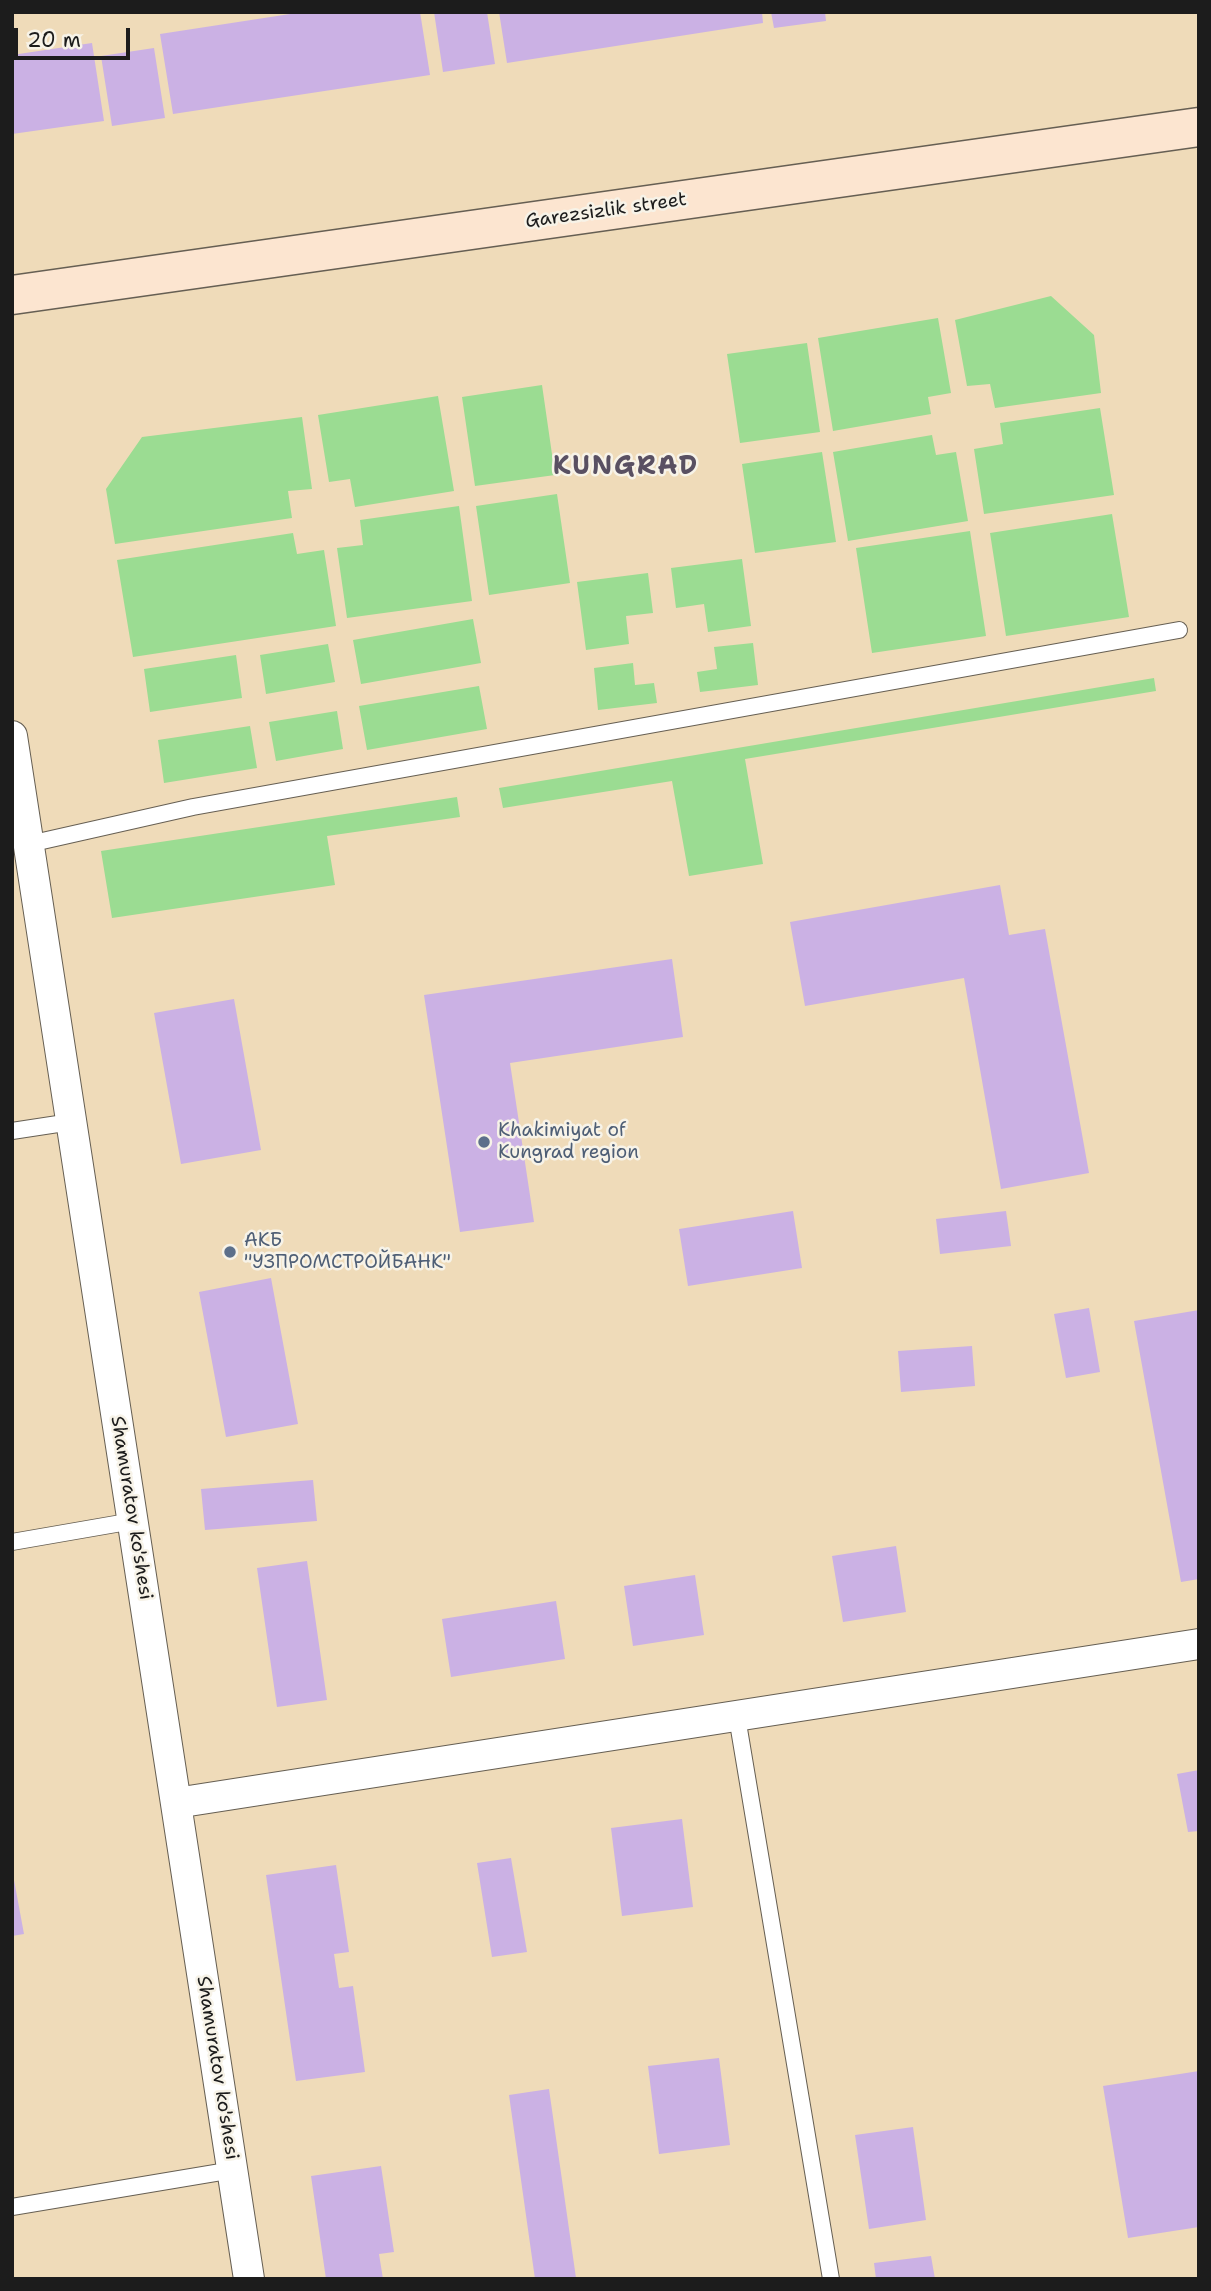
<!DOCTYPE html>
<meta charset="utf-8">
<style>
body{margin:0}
#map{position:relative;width:1211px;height:2291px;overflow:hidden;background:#efdbb9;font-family:"Shantell Sans",sans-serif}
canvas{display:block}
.frame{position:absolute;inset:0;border:14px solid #1c1c1c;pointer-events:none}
.scale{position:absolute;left:14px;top:28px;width:116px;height:32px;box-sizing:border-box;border:4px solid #1c1c1c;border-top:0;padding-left:9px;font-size:21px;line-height:24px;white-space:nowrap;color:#1c1c1c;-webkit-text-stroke:5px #f7f3e8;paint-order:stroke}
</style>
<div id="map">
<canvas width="1211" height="2291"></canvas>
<div class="frame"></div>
<div class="scale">20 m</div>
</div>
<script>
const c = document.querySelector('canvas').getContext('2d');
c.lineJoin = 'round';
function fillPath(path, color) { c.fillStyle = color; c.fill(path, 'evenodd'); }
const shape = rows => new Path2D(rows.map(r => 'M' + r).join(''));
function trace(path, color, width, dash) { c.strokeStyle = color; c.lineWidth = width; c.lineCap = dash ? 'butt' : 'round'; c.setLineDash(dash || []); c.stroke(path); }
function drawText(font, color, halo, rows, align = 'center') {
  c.font = font + ' "Shantell Sans",sans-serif'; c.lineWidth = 5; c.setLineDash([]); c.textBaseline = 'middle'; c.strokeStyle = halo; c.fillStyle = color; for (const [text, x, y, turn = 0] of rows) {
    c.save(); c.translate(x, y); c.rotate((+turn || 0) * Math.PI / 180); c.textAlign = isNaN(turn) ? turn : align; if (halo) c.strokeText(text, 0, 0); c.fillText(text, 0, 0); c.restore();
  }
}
fillPath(shape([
 [1051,296,1094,335,1101,393,995,408,990,384,967,386,955,320],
 [938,318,951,393,928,397,931,414,833,431,818,338],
 [807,343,820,432,740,443,727,354],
 [542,385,555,475,475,486,462,397],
 [438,396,454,491,355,507,350,479,329,482,318,415],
 [1100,408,1114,495,984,514,974,449,1003,444,1000,423],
 [302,417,312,489,288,491,292,518,115,544,106,489,142,437],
 [932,435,936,455,956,452,968,521,848,541,833,452],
 [822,452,836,542,755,553,742,464],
 [557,494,570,583,489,595,476,506],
 [459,506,472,601,347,618,337,548,363,545,360,520],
 [1112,514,1129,617,1006,636,990,533],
 [970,531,986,636,872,653,856,548],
 [293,533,297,554,324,550,336,626,133,657,117,560],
 [742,559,751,626,708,632,704,604,676,608,671,568],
 [648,573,653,613,626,616,629,644,586,650,577,582],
 [473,619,481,663,361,684,353,640],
 [753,643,758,685,700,692,697,672,717,669,714,647],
 [328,644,335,682,266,694,260,655],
 [236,655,242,698,150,712,144,669],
 [633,663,635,685,654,683,657,703,598,710,594,668],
 [1154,678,1156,691,745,759,763,864,689,876,672,781,503,808,499,788],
 [479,686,487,729,367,750,359,706],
 [337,711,343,749,276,761,269,722],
 [250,726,257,768,164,783,158,740],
 [457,797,460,817,327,836,335,885,112,918,101,851]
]), '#9bdc92');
fillPath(shape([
 [303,12,420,12,430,75,173,114,160,34],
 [434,12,487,12,495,64,443,72],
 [499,12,762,12,763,23,507,63],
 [771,12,825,12,826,21,774,28],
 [92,43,104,121,12,134,12,55],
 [154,48,165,118,112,126,101,56],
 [1000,885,1009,935,1045,929,1089,1173,1001,1189,964,978,805,1006,790,922],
 [672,959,683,1037,510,1063,534,1222,460,1232,424,995],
 [234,999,261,1150,181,1164,154,1013],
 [793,1211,802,1268,688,1286,679,1229],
 [1006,1211,1011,1246,940,1254,936,1219],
 [271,1278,298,1424,226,1437,199,1292],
 [1089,1308,1100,1372,1066,1378,1054,1314],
 [1199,1310,1199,1579,1181,1582,1134,1321],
 [972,1346,975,1386,901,1392,898,1351],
 [313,1480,317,1521,205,1530,201,1489],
 [896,1546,906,1612,843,1622,832,1556],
 [307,1561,327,1700,277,1707,257,1568],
 [695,1575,704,1635,633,1646,624,1586],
 [556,1601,565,1659,451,1677,442,1619],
 [1199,1770,1199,1831,1188,1832,1177,1774],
 [682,1819,693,1907,622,1916,611,1828],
 [511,1858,527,1952,492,1957,477,1863],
 [336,1865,349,1952,334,1954,339,1988,353,1986,365,2072,296,2081,266,1875],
 [12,1869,24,1934,12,1936],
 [719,2058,730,2145,659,2154,648,2066],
 [1199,2071,1199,2227,1128,2238,1103,2086],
 [549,2089,576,2278,567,2279,535,2279,509,2095],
 [913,2127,926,2220,869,2229,855,2135],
 [381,2166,394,2252,379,2254,383,2279,326,2279,311,2176],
 [931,2256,935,2279,876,2279,874,2263]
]), '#cbb1e4');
const lane = shape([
 [29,844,193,807,1179,630],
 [12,1131,71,1122],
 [12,1542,133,1521],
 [737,1717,831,2279],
 [12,2207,233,2170]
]);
const street = shape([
 [12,736,249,2279],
 [176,1803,1199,1644]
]);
const secondary = shape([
 [12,295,1199,127]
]);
trace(lane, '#665f53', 18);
trace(street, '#665f53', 32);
trace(secondary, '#665f53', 41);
trace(lane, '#fff', 16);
trace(street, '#fff', 30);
trace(secondary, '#fce5d0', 38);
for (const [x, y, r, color] of [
 [484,1142,7,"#5c6f8a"],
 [230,1252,7,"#5c6f8a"]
]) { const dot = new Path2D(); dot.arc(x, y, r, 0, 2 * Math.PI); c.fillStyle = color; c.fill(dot); trace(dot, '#f7f3e8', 2.5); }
drawText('19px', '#1c1c1c', '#f7f3e8', [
 ["Garezsizlik street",606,211,-8],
 ["Shamuratov ko'shesi",131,1508,81],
 ["Shamuratov ko'shesi",217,2068,81]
]);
drawText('19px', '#4e5e75', '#f7f3e8', [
 ["Khakimiyat of",498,1131],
 ["Kungrad region",498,1153],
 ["АКБ",244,1241],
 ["\"УЗПРОМСТРОЙБАНК\"",244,1263]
], 'left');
c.letterSpacing = '2px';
drawText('bold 26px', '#595062', '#f7f3e8', [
 ["KUNGRAD",626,467]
]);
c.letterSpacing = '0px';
</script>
